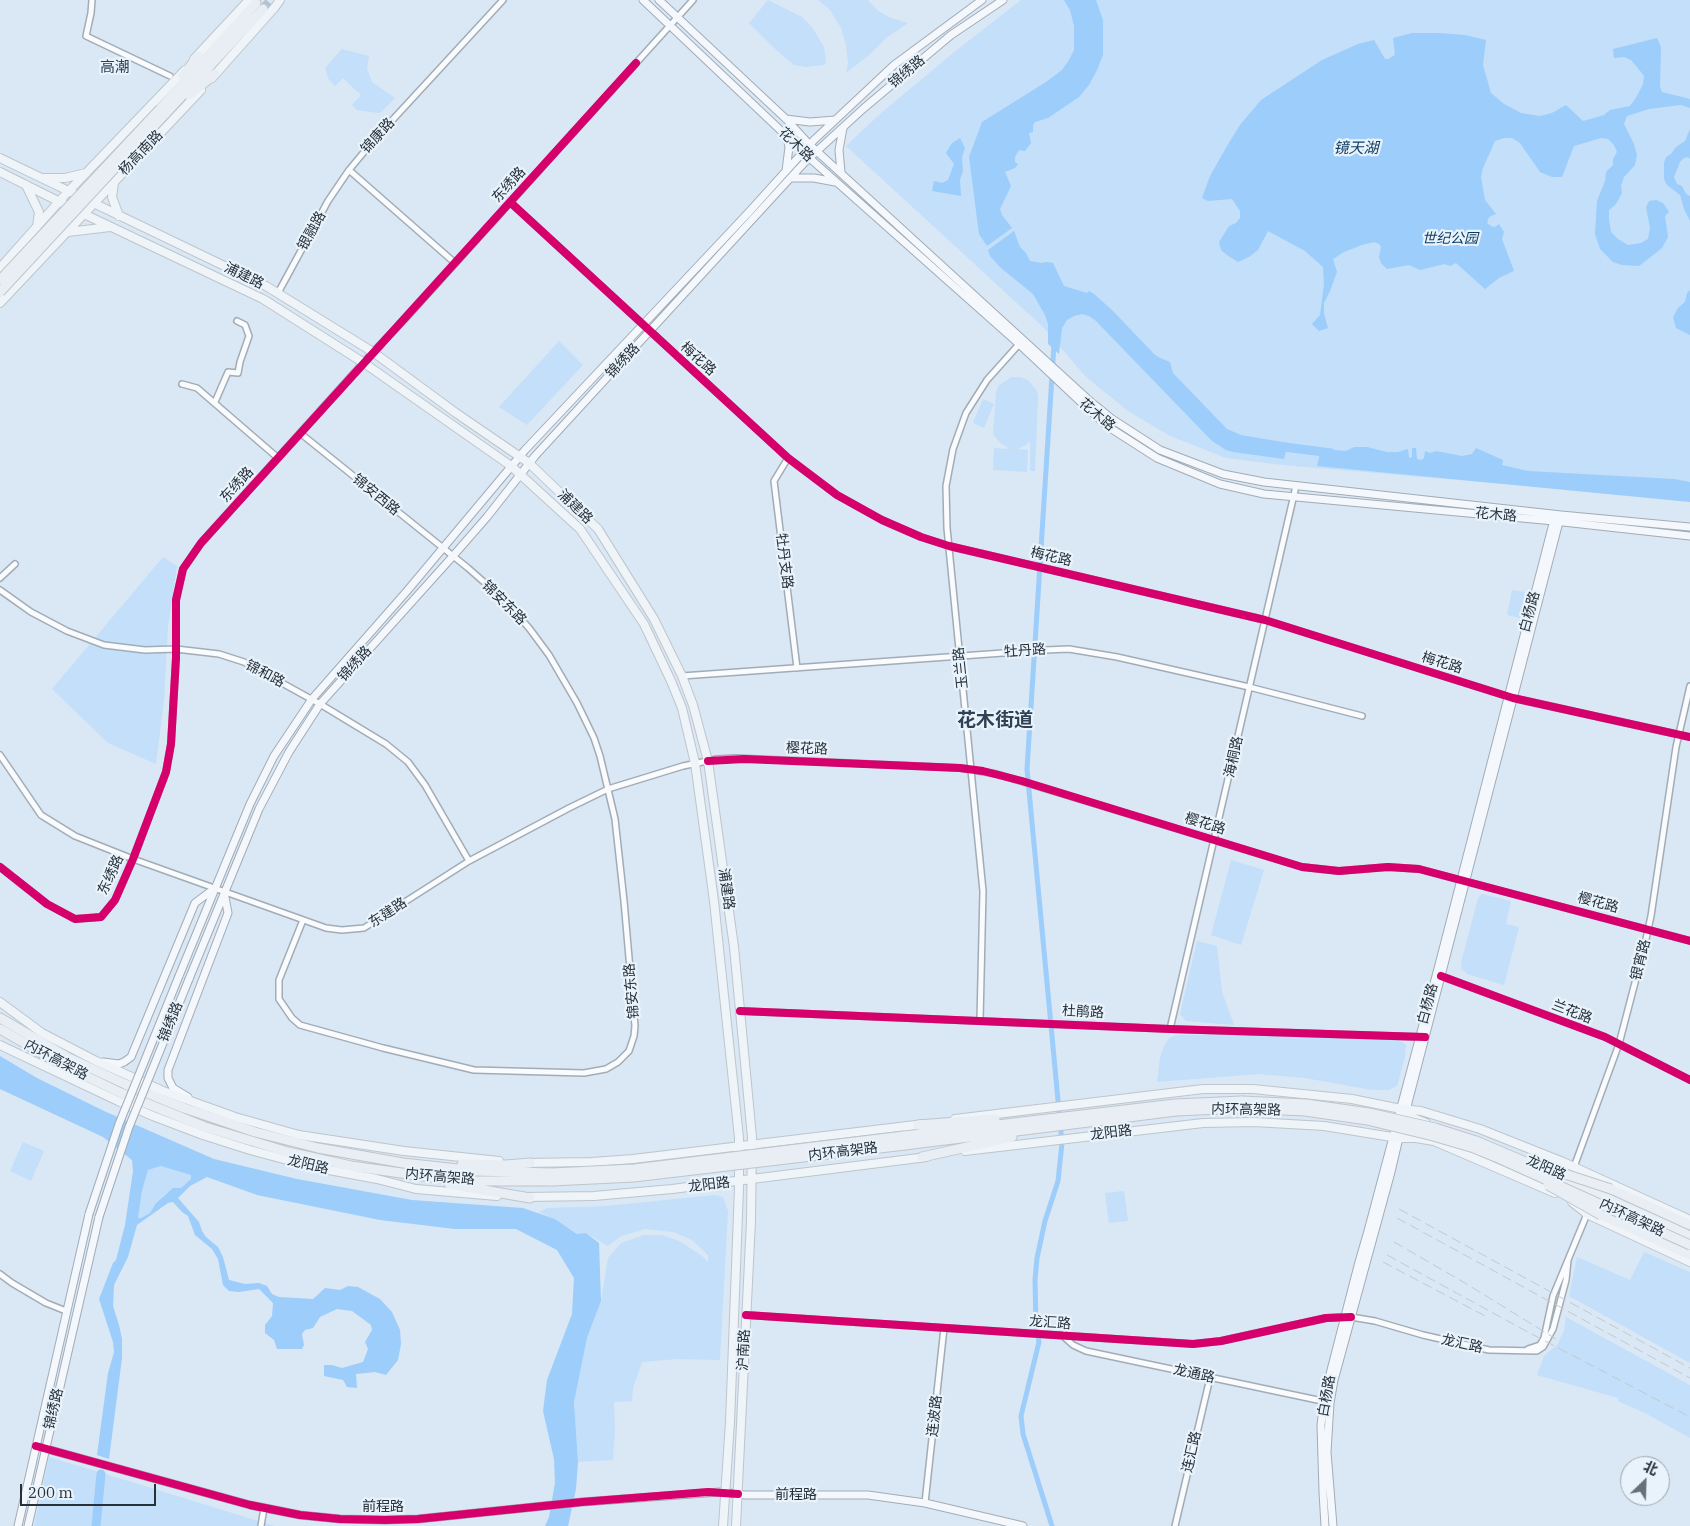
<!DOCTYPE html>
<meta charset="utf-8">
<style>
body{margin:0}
#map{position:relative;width:1690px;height:1526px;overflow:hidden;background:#dae7f4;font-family:"IBM Plex Serif","Noto Sans SC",serif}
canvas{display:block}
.north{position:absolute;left:1620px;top:1456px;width:50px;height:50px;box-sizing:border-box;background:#e9f3fc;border:1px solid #9ca5ae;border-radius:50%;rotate:24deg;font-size:14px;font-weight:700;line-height:20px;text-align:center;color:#28313a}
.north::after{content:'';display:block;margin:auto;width:18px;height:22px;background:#66717b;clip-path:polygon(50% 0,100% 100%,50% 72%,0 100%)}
.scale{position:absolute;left:20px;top:1484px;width:136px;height:22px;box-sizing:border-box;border:2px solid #28313a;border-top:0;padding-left:6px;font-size:15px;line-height:18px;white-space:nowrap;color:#28313a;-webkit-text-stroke:4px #e9f3fc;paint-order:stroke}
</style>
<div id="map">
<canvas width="1690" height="1526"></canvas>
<div class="north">北</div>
<div class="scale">200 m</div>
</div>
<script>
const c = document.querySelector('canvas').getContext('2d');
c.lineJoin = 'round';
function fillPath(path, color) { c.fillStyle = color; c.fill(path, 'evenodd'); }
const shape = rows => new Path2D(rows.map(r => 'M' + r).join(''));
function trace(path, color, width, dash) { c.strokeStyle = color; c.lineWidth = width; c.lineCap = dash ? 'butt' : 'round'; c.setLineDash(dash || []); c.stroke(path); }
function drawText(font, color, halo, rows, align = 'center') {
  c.font = font + ' "IBM Plex Serif","Noto Sans SC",serif'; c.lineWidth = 4.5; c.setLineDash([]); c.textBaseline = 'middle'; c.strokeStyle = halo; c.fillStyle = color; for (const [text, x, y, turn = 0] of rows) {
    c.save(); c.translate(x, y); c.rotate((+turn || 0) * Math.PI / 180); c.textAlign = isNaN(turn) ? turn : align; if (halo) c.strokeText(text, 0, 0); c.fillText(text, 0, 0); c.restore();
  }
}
fillPath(shape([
 [768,0,802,17,812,27,824,47,826,63,823,65,806,67,794,65,773,47,749,23],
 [818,0,868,0,878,11,891,18,908,23,886,38,869,55,846,73,848,63,846,45,841,28,830,10],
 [1021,0,1690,0,1690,500,1283,465,1226,458,1170,436,1128,411,1086,377,1043,327,846,146,880,114,953,53],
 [342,49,369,56,367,69,372,82,395,98,381,112,378,113,357,110,352,105,361,95,343,78,335,86,329,80,325,68],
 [559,341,583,365,527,425,499,407],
 [1012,377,1020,377,1028,380,1037,391,1038,397,1035,471,1030,471,1030,441,1026,445,1017,449,1028,450,1027,472,993,470,994,448,1010,449,1000,443,993,434,996,392,999,385],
 [983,399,994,404,984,428,973,423],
 [163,557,177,566,168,627,164,700,156,764,108,743,52,689],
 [1512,590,1525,592,1520,618,1507,615],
 [1231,860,1264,870,1241,945,1211,935],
 [1482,894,1511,901,1506,924,1519,927,1504,985,1467,974,1461,968,1461,963,1478,898],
 [1197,941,1217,946,1222,992,1234,1025,1186,1021,1180,1014],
 [1241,1034,1398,1039,1406,1045,1405,1057,1397,1086,1389,1090,1372,1090,1305,1078,1258,1074,1157,1082,1160,1057,1164,1046,1169,1038,1176,1035],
 [23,1142,44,1151,31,1181,10,1171],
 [161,1166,192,1175,191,1179,181,1188,171,1191,164,1195,156,1203,150,1213,141,1218,138,1218,142,1191,148,1170],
 [1124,1191,1128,1221,1109,1223,1105,1193],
 [715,1195,723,1197,728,1211,720,1360,677,1359,642,1362,633,1388,632,1401,614,1402,615,1428,613,1460,578,1462,574,1402,587,1338,601,1301,608,1258,621,1243,644,1235,662,1235,679,1241,701,1255,708,1262,708,1255,692,1240,674,1232,645,1229,621,1236,608,1246,586,1233,578,1234,555,1219,539,1212,547,1208,606,1206],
 [1644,1252,1690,1272,1690,1363,1569,1296,1577,1257,1630,1280],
 [1566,1317,1690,1385,1690,1438,1647,1414,1618,1401,1618,1398,1537,1375,1544,1356,1557,1345,1564,1331],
 [49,1457,145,1486,274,1526,34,1526]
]), '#c3dffa');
fillPath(shape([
 [1064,0,1096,0,1103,20,1103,55,1097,70,1089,85,1079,97,1048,118,1035,122,1033,125,1033,132,1029,133,1031,143,1025,151,1019,150,1015,157,1015,162,1018,164,1015,168,1005,172,1011,186,1000,209,1002,215,1012,228,987,246,979,234,969,157,982,122,1046,82,1062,70,1069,60,1074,50,1074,26,1070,10],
 [1412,33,1439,33,1465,35,1486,40,1483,65,1491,93,1504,104,1521,113,1540,116,1552,113,1566,105,1583,121,1604,115,1610,110,1630,106,1637,96,1643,84,1644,76,1637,67,1631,60,1624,57,1614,58,1613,49,1657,38,1661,47,1660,86,1662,92,1690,99,1690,108,1681,105,1649,109,1627,116,1624,124,1634,144,1637,155,1635,165,1624,177,1621,186,1622,193,1616,204,1609,210,1609,219,1611,232,1618,239,1628,245,1641,243,1648,239,1650,228,1646,207,1649,201,1656,200,1663,203,1669,212,1665,216,1668,237,1662,248,1639,266,1622,265,1613,262,1600,249,1595,234,1597,201,1605,181,1606,172,1613,165,1613,159,1617,152,1614,145,1608,139,1601,138,1574,146,1562,177,1552,177,1540,172,1520,143,1512,138,1504,138,1495,141,1483,168,1481,177,1485,200,1496,214,1489,217,1487,223,1491,226,1495,227,1499,224,1504,232,1502,239,1514,271,1499,278,1485,289,1456,263,1450,266,1444,264,1420,270,1409,265,1387,269,1381,263,1379,257,1381,247,1379,244,1374,242,1362,245,1344,252,1333,259,1337,272,1330,291,1324,303,1324,314,1328,328,1319,331,1312,324,1320,315,1324,284,1323,267,1305,251,1268,231,1258,250,1249,257,1238,262,1227,255,1221,250,1219,242,1229,226,1236,223,1240,218,1240,211,1232,199,1208,201,1202,198,1210,176,1227,146,1240,125,1261,100,1322,60,1358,44,1374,40,1385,59,1388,59,1395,55,1393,38],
 [1690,129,1690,159,1688,157,1684,158,1680,162,1674,177,1677,184,1682,186,1686,194,1690,196,1690,221,1684,209,1680,195,1667,185,1664,179,1664,163,1666,157,1671,154,1676,147,1685,141],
 [960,138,965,148,962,157,963,171,960,180,961,196,932,191,934,181,942,183,948,180,954,164,946,153,952,143],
 [1014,231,1020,247,1026,253,1030,261,1042,263,1047,262,1053,263,1064,286,1087,293,1089,291,1094,294,1112,310,1154,354,1158,357,1170,362,1173,373,1227,429,1241,435,1288,443,1284,459,1233,452,1226,450,1212,441,1096,321,1089,316,1082,314,1074,316,1067,320,1062,328,1059,354,1048,344,1048,324,1045,315,1033,294,1001,268,990,256,988,250],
 [1690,290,1690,335,1676,328,1673,317,1678,308,1685,302,1687,293],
 [1354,447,1367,447,1387,452,1398,452,1408,449,1409,458,1412,457,1412,448,1416,448,1417,459,1421,460,1424,458,1425,451,1430,453,1436,451,1462,456,1472,454,1476,448,1503,460,1502,465,1528,471,1674,479,1690,482,1690,502,1317,466,1321,449,1346,451],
 [0,1056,37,1078,104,1111,214,1159,297,1179,412,1200,523,1208,555,1219,577,1234,586,1233,599,1243,601,1301,587,1338,574,1402,578,1462,576,1489,568,1526,545,1526,549,1517,555,1483,554,1459,543,1411,547,1380,572,1314,574,1278,557,1250,516,1229,455,1229,380,1220,257,1195,207,1177,190,1186,178,1198,199,1222,202,1231,206,1237,218,1247,223,1257,229,1280,245,1284,259,1283,267,1286,272,1294,279,1297,313,1299,325,1288,340,1290,348,1286,358,1287,380,1299,392,1312,400,1330,401,1344,398,1360,386,1375,375,1372,356,1374,357,1388,347,1387,343,1380,324,1376,324,1365,332,1365,342,1368,363,1362,368,1349,365,1342,372,1330,371,1325,352,1311,337,1309,320,1317,313,1328,305,1330,302,1334,304,1345,302,1349,277,1349,274,1340,265,1333,265,1325,272,1316,273,1303,259,1289,239,1292,229,1291,223,1285,218,1259,212,1249,195,1235,188,1216,182,1212,173,1202,168,1203,137,1225,128,1257,114,1285,113,1306,119,1325,122,1339,122,1358,109,1459,97,1455,108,1373,114,1352,113,1342,99,1299,113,1263,116,1260,125,1225,133,1171,132,1160,103,1137,0,1089],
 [161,1166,191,1175,191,1179,181,1188,173,1188,156,1203,150,1213,141,1218,138,1218,142,1191,148,1170]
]), '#9dcdfa');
trace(shape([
 [1052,1526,1023,1434,1021,1416,1039,1342,1036,1325,1035,1280,1037,1258,1045,1221,1058,1181,1062,1143,1027,769,1054,344]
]), '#9dcdfa', 5);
trace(shape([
 [1277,446,1331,453],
 [96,1526,101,1474]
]), '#9dcdfa', 9);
trace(shape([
 [263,9,271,0]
]), '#b6c3cf', 9, [9, 4.5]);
const street = shape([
 [92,0,91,13,86,36,170,76],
 [510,202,788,458,837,495,882,520,921,537,949,546,1265,620,1513,698,1690,737],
 [455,263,349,170,374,140,503,0],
 [278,293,328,201,349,170],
 [182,384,197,388,278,458],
 [215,402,228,372,238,373,240,362,249,336,245,325,237,321],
 [300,433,468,568,502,598,529,628,549,655,577,703,594,738,600,756,615,819,624,901,635,1026,634,1036,629,1051,618,1062,606,1069,584,1073,474,1070,383,1048,300,1025,292,1018,279,999,279,980,303,920],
 [788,458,774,481,797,668],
 [0,578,15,564],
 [0,590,31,612,67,631,104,645,145,650,176,649,219,654,244,662,320,704,386,744,408,762,425,785,469,861],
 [682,676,1045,650,1069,649,1117,657,1249,687,1362,716],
 [0,755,41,815,75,836,133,859,326,928,342,930,364,928,469,861,569,808,608,789,683,766,717,759,736,758,960,768,997,774,1302,867,1339,871,1388,867,1419,869,1690,941],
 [0,867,47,904,75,919,101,917,115,900,133,859,166,772,171,744,176,658,176,600,183,569,201,543,373,352,404,320,693,0],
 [1441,976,1605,1037,1690,1080],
 [740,1011,1170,1029,1421,1037],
 [980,1020,983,891,947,528,946,486,953,449,966,413,987,380,1021,342],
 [1170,1029,1296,486],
 [1574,1167,1619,1044,1644,948,1651,916,1676,747,1690,686],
 [0,1274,12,1283,46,1303,66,1311],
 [746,1315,1193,1344,1221,1341,1326,1318,1345,1317],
 [1351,1317,1375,1321,1423,1335,1489,1350,1537,1351,1543,1347,1553,1329,1566,1280,1568,1260],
 [1063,1336,1073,1345,1086,1351,1327,1402],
 [1528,1349,1540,1345,1544,1338,1553,1296,1587,1214],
 [925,1503,944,1328],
 [261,1526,264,1508],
 [1175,1526,1210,1378]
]);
const secondary = shape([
 [643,0,814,162,1019,344,1086,407,1107,426,1157,458,1220,484,1264,494,1554,521,1690,536],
 [659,0,786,119,810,145,1091,402,1112,419,1160,450,1223,474,1264,482,1561,515,1690,527],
 [786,119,810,122,835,120],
 [786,171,789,147,787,137],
 [841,172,839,150,843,128],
 [791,178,814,178,835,182],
 [179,976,250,804,274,756,312,699,407,591,525,450,749,212,814,140,894,65,982,0],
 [189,979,259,809,289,752,320,704,453,556,487,517,535,456,805,162,864,108,951,35,1003,0],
 [103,1062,119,1064,124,1062,131,1057,195,903,215,888],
 [188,1097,173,1088,168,1078,168,1070,228,913,224,892],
 [1405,1114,1560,518],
 [36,1446,250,1505,300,1515,340,1519,385,1520,418,1519,582,1502,720,1492,745,1495,868,1495,925,1503,1023,1526],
 [18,1526,89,1214],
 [28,1526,99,1217],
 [1325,1526,1323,1492,1321,1425,1324,1401,1329,1378,1359,1262,1368,1231,1440,961,1555,516],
 [1333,1526,1327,1452,1330,1403,1334,1380,1391,1172,1402,1125]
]);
const primary = shape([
 [194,59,249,0],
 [212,78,275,7,280,0],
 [0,158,266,286,373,352,456,413,529,463,598,529,654,619,682,676,693,705,708,761,734,947,752,1137,751,1221,736,1526],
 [0,172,84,214,263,299,364,363,511,466,580,529,644,624,671,681,682,708,695,763,714,901,739,1138,739,1188,730,1422,723,1526],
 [44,178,65,178,86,173],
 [114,183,112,197,119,216],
 [26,185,39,212,37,227],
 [68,232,110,227],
 [0,268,64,196,185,70],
 [0,303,201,90],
 [0,1002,42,1033,96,1061,163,1091,235,1117,299,1135,404,1151,499,1161],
 [0,1045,118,1101,153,1116,203,1135,250,1150,313,1167,377,1179,416,1189,497,1196],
 [1401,1109,1413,1118,1426,1123],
 [955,1119,1203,1089,1253,1089,1352,1099,1401,1109,1421,1111,1480,1129,1563,1162,1690,1220],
 [965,1151,1203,1123,1254,1122,1324,1126,1398,1138,1416,1138,1434,1141,1555,1193],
 [525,1163,592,1162,633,1159,924,1124],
 [526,1197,594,1196,672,1189,927,1157],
 [1572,1202,1587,1214,1690,1262]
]);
const highway = shape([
 [183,76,198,56],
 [189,95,215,74],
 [160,109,256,3],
 [165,114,263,9],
 [0,1018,67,1057,125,1084,184,1108,255,1132,318,1148,403,1163,476,1171,552,1173],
 [0,1029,63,1065,121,1093,205,1127,288,1152,351,1166,430,1177,476,1181,552,1181],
 [918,1125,995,1119],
 [904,1136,1175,1104,1242,1101],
 [905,1145,1176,1111,1242,1108],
 [922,1157,1012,1137],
 [462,1164,506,1165,530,1163],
 [1554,1174,1690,1236],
 [449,1184,530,1198],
 [1611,1189,1690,1225],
 [1601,1215,1690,1255]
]);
trace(street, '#a2acb6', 8);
trace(secondary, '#a2acb6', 9);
trace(primary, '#bec5cc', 10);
trace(highway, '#bec5cc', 11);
trace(street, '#f9fbfd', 5);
trace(secondary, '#f4f7fb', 7);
trace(primary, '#eef4f8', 8);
trace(highway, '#e8eef4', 9);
trace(shape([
 [1399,1209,1690,1368],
 [1397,1218,1690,1378],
 [1394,1242,1465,1283,1556,1339],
 [1387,1255,1526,1331,1690,1417],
 [1383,1262,1489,1318]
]), '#c5c8cb', 1, [10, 5]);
const secondaryBridge = shape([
 [89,1214,119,1124,179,976],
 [99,1217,129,1127,189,979]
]);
const highwayBridge = shape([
 [0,280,160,109],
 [0,292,165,114],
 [1242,1101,1306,1104,1369,1113,1435,1128,1476,1141,1542,1169,1568,1175,1611,1189],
 [1242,1108,1305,1111,1367,1120,1433,1136,1474,1148,1496,1157,1690,1245],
 [552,1173,634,1169,904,1136],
 [552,1181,634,1177,905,1145],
 [1548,1185,1601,1215]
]);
trace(secondaryBridge, '#a2acb6', 9, []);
trace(highwayBridge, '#bec5cc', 11, []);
trace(secondaryBridge, '#f4f7fb', 7);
trace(highwayBridge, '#e8eef4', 9);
trace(shape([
 [510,202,788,458,837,495,882,520,921,537,949,546,1265,620,1513,698,1690,737],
 [708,761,744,759,960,768,983,771,1022,781,1302,867,1339,871,1388,867,1419,869,1690,941],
 [0,867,47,904,75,919,101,917,115,900,133,859,166,772,171,744,176,658,176,600,183,569,201,543,636,63],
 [1441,976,1605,1037,1690,1080],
 [740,1011,1170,1029,1425,1037],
 [746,1315,1193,1344,1221,1341,1326,1318,1351,1317],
 [36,1446,250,1505,300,1515,340,1519,385,1520,418,1519,582,1502,708,1492,738,1494]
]), '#d6006c', 8);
drawText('14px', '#28313a', '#e9f3fc', [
 ["锦绣路",907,72,-40],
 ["锦康路",378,136,-48],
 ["花木路",796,145,44],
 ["杨高南路",141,153,-46],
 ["东绣路",509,185,-48],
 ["银融路",312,231,-61],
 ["浦建路",244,276,26],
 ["梅花路",698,359,42],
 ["锦绣路",623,361,-47],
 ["花木路",1097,415,40],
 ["东绣路",237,485,-48],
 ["锦安西路",376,495,39],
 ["浦建路",575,507,44],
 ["花木路",1496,515,5],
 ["梅花路",1051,557,13],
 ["牡丹支路",784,561,83],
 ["锦安东路",504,603,45],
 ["白杨路",1530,612,-75],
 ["牡丹路",1025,651,-4],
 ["梅花路",1442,663,17],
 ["锦绣路",355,664,-48],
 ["玉兰路",961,668,-96],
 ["锦和路",265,674,28],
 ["樱花路",807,749,2],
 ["海桐路",1234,757,-78],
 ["樱花路",1205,824,17],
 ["东绣路",111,875,-65],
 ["浦建路",726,889,82],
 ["樱花路",1598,903,15],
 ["东建路",388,913,-33],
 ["银宵路",1641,960,-76],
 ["锦安东路",632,991,-95],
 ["白杨路",1428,1004,-75],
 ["杜鹃路",1083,1012,3],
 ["兰花路",1572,1012,21],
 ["锦绣路",171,1022,-68],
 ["内环高架路",56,1060,28],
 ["内环高架路",1246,1110,1],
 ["龙阳路",1111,1133,-7],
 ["内环高架路",843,1152,-7],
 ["龙阳路",308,1165,13],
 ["龙阳路",1546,1168,24],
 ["内环高架路",440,1177,5],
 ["龙阳路",709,1185,-7],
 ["内环高架路",1632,1218,25],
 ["龙汇路",1050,1323,4],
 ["龙汇路",1462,1344,12],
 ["沪南路",744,1350,-87],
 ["龙通路",1194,1374,12],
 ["白杨路",1327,1396,-80],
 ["锦绣路",54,1409,-77],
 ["连波路",935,1416,-84],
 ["连汇路",1192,1452,-77],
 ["前程路",796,1495],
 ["前程路",383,1507]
]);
drawText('italic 14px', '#0a395e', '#e9f3fc', [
 ["世纪公园",1450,239]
]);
drawText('15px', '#2f4255', '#e9f3fc', [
 ["高潮",115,68]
]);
drawText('italic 15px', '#103e64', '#e9f3fc', [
 ["镜天湖",1356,149]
]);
drawText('bold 19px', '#2f4255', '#e9f3fc', [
 ["花木街道",995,721]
]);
</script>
